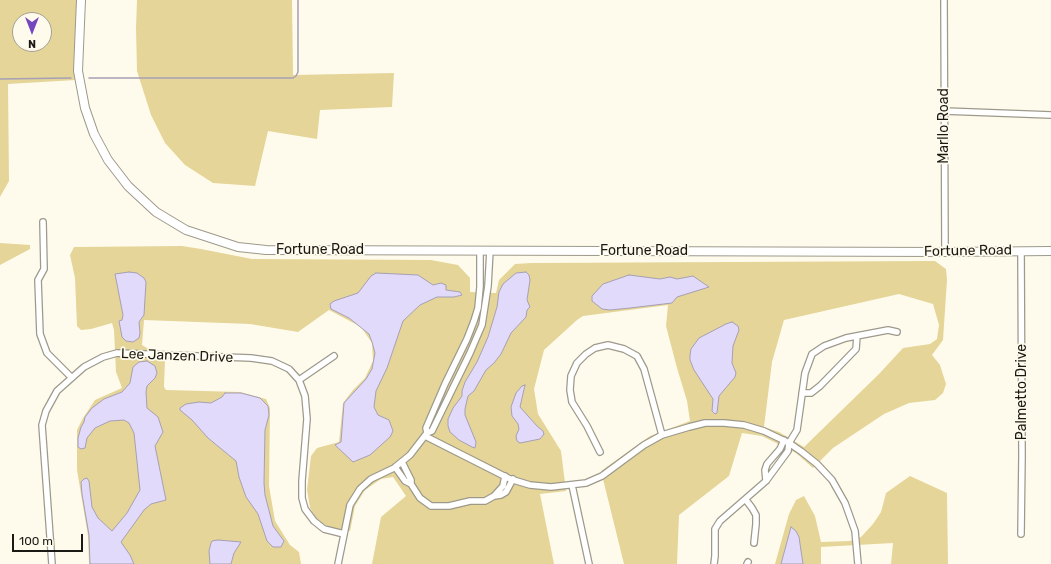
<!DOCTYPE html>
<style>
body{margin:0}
#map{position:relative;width:1051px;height:564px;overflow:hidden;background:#fffbec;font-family:Rubik,sans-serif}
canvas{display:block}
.north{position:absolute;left:12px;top:12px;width:40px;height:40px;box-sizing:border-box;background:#fffbec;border:1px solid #a3a196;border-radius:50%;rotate:180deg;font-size:11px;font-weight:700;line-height:16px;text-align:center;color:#1a1914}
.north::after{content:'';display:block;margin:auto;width:14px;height:18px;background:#7447bf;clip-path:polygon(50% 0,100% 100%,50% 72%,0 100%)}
.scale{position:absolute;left:12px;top:534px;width:71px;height:18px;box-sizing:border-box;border:2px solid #1a1914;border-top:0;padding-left:5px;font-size:12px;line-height:14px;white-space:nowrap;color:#1a1914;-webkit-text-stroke:3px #fffbec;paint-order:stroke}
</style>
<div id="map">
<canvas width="1051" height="564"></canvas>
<div class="north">N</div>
<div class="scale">100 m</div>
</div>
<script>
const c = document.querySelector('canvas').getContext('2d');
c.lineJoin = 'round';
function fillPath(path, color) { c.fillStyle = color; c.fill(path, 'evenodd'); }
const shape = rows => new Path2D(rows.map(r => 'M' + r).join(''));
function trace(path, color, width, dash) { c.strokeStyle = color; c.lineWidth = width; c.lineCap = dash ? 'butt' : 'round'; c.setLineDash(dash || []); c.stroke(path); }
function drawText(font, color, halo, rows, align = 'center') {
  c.font = font + ' Rubik,sans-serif'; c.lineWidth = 3.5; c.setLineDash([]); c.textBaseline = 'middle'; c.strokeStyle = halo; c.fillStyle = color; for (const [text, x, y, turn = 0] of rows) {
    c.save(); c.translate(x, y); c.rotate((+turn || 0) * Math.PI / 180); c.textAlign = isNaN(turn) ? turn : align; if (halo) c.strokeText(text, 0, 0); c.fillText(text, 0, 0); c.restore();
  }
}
fillPath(shape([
 [0,0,77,0,75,70,76,80,8,84,9,181,0,197],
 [20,20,44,20,44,44,20,44],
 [137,0,292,0,293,75,394,73,392,107,320,110,317,139,268,131,255,186,213,183,185,165,165,143,151,115,137,71,136,28],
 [0,243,30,245,30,249,0,265],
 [182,246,201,249,252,259,431,260,458,265,470,278,470,292,496,293,499,280,515,264,531,263,935,261,946,269,947,280,943,340,932,355,940,365,946,384,943,393,935,400,909,403,884,414,833,448,813,468,796,453,762,436,742,433,729,476,679,515,677,564,624,564,601,471,650,436,690,421,687,401,677,368,666,326,668,305,583,316,577,320,544,350,534,389,538,414,561,451,566,491,540,494,554,564,372,564,381,517,406,496,393,477,381,479,365,490,355,506,350,531,335,529,319,522,310,508,307,490,311,456,317,448,339,442,343,403,353,390,365,378,373,361,372,343,361,327,329,310,298,332,250,324,144,320,142,345,165,359,164,387,166,390,240,392,266,399,270,408,269,486,275,521,290,545,299,552,301,564,89,564,88,536,77,470,77,430,83,418,95,400,122,388,116,372,114,330,112,323,91,329,81,330,77,326,75,278,70,255,74,247],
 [899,294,933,304,939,325,937,339,930,344,903,348,879,374,804,447,779,432,764,427,772,362,784,320],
 [910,476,947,493,948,564,891,564,893,543,821,547,821,564,775,564,789,514,796,500,804,496,815,516,821,542,850,541,861,537,873,524,881,512,886,493]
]), '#e5d598');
const water = shape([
 [129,272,137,273,144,278,146,282,144,315,139,322,140,333,139,338,133,342,126,341,122,337,119,321,122,320,123,315,115,274,129,272],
 [526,272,529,275,530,280,527,300,530,307,527,310,526,317,511,333,501,354,494,363,486,370,474,391,468,396,465,409,465,415,476,442,475,448,472,447,459,440,450,432,448,426,448,419,453,408,462,396,462,391,465,382,477,362,488,337,497,307,499,292,503,284,516,273,526,272],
 [376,273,418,275,433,285,441,283,446,285,446,290,460,292,462,295,454,297,437,297,420,305,403,321,387,368,376,391,374,407,378,415,389,420,393,431,390,437,370,455,353,462,335,445,341,442,344,403,366,379,372,369,375,353,372,342,369,334,349,318,331,309,330,304,334,301,358,293,371,276,376,273],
 [629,275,660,279,670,277,677,279,693,276,709,287,677,297,672,303,630,308,610,310,602,309,592,301,592,296,603,284,629,275],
 [732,322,738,326,739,330,733,346,732,363,736,373,735,377,719,396,717,413,715,414,712,411,713,399,694,370,690,360,690,355,691,349,699,338,726,324,732,322],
 [147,361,155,366,157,373,155,378,147,386,146,392,147,408,158,417,163,432,155,446,166,500,151,504,144,510,121,542,130,555,134,564,90,564,89,535,82,494,81,482,84,479,87,478,89,481,92,507,98,518,112,531,127,513,140,490,134,433,129,423,124,420,110,421,95,428,87,438,85,448,81,449,78,447,78,438,81,427,84,422,85,417,92,408,104,399,122,392,130,383,133,367,139,362,147,361],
 [525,385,520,407,537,426,543,431,544,434,540,439,520,443,517,441,516,436,519,429,518,424,512,416,511,407,516,393,522,386,525,385],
 [225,393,241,393,260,398,268,406,269,415,265,430,264,483,265,495,273,526,284,541,281,547,273,547,267,541,258,514,246,497,239,477,236,461,208,438,192,420,180,410,180,408,186,404,199,402,211,403,222,397,225,393],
 [791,527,796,531,799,537,803,564,781,564,791,527],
 [218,540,241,542,234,553,231,564,210,564,209,551,211,543,212,541,218,540]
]);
fillPath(water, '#e2dafa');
trace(water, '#a6a0b5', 1);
trace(shape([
 [89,78,293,78,296,76,298,72,298,0],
 [0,79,71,78]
]), '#a6a0b5', 1.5);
const street = shape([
 [944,0,945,252],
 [944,111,1051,115],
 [43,222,44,269,38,280,40,334,47,353,71,377],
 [1021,251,1022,456,1021,534],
 [299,380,334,356],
 [802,393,811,393,820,386,856,349,857,336],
 [427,433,432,431,470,353,482,325,488,286,490,250],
 [425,436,510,479,530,485,551,487,586,483,602,476,644,445,662,435,689,427,705,423,724,423,744,425,764,431,789,443,802,452,817,464,832,480,845,503,855,531,858,564],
 [600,452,587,426,572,402,570,390,571,376,577,363,586,354,595,348,608,345,624,349,637,356,644,369,662,435],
 [402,462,411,480,411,484,420,498,431,506,449,506,470,501,485,501,494,496,501,495,506,492,513,479],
 [395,467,405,481,411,484],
 [766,481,765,470,767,464,780,449,784,440],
 [572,485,589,564],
 [494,496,503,486,505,476],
 [746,500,752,508,756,515,756,524,754,543],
 [52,564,42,425,46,411,57,391,84,367,103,357,117,353,251,358,272,361,289,369,299,380,305,396,307,419,302,481,302,498,305,509,314,521,324,529,344,534],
 [338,564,350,505,360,489,371,479,394,468,410,455,427,433,426,428,445,384,467,339,474,321,478,308,480,287,480,250],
 [714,564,715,556,715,529,720,521,766,481,788,451,789,443,797,430,805,373,812,354,824,346,846,338,888,330,897,332],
 [747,564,748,562]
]);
const secondary = shape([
 [81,0,78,71,85,108,94,134,108,160,128,186,156,212,186,230,238,247,266,250,945,252,1051,251]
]);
trace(street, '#9d9a8c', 8);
trace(secondary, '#9d9a8c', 10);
trace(street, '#fff', 5.5);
trace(secondary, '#fff', 8);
drawText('14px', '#1a1914', '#fffbec', [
 ["Marllo Road",944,126,-90],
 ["Fortune Road",320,250],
 ["Fortune Road",644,251],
 ["Fortune Road",968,251,-1],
 ["Lee Janzen Drive",177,356,2],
 ["Palmetto Drive",1022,392,-90]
]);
</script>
